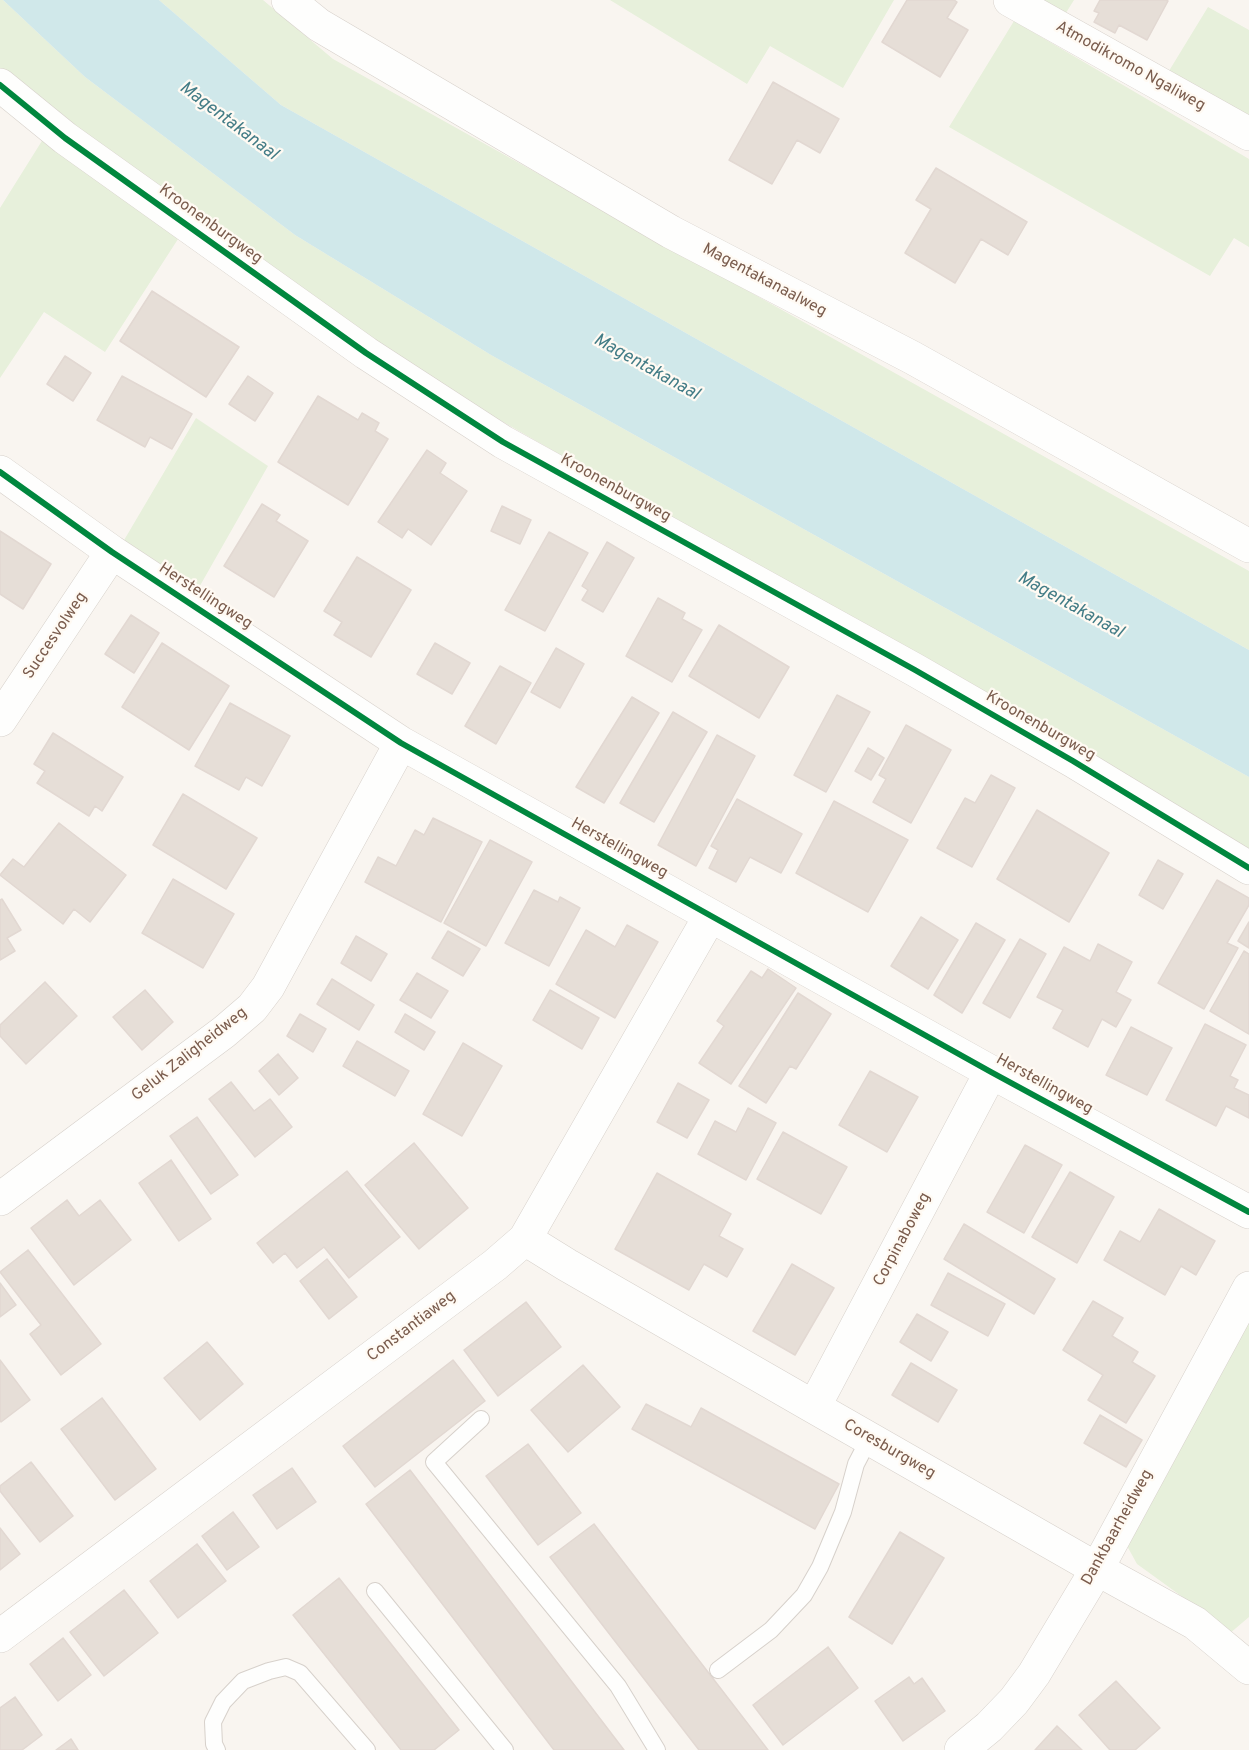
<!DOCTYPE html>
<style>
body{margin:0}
canvas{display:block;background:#f9f5f0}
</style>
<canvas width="1249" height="1750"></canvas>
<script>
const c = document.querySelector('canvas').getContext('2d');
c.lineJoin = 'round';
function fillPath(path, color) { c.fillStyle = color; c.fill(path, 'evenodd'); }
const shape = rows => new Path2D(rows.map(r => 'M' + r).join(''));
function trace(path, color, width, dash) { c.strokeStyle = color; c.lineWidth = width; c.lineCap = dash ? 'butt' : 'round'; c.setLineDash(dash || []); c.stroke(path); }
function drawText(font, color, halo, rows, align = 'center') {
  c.font = font + ' Overpass,sans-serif'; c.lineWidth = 4.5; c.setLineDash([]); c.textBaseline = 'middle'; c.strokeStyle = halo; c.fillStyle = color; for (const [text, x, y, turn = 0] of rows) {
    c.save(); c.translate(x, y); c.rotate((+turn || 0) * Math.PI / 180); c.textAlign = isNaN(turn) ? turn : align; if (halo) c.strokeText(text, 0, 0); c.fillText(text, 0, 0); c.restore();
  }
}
fillPath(shape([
 [0,0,3,0,85,77,295,235,491,355,1249,777,1249,850,437,384,267,268,0,69],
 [159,0,263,0,333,59,1249,571,1249,650,281,105],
 [610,0,894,0,843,88,770,46,747,84],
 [1019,0,1074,0,1059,24],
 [1208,7,1249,30,1249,135,1161,84],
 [1014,21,1249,159,1249,247,1234,238,1210,276,949,127],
 [45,136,180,236,105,352,44,312,0,378,0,208],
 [196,418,268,466,193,598,120,547],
 [1249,1310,1249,1617,1229,1634,1220,1624,1137,1564,1126,1544]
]), '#e7f0db');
fillPath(shape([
 [3,0,159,0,281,105,1249,650,1249,777,491,355,295,235,85,77]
]), '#d0e8ea');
const building = shape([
 [907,0,954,0,957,2,947,18,968,30,940,77,882,42,907,0],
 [1100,0,1166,0,1168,1,1147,40,1119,25,1115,33,1094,22,1099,13,1094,11,1100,0],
 [773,82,839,119,820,153,797,140,772,184,729,160,773,82],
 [936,168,1027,222,1008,255,981,239,955,283,905,253,931,209,916,200,936,168],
 [152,291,239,347,206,397,120,341,152,291],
 [65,356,91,373,73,401,47,384,65,356],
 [122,376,192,414,172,449,150,437,145,447,97,420,122,376],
 [248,376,273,393,255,421,229,404,248,376],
 [318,396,358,420,362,413,379,423,375,431,388,439,348,505,278,462,318,396],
 [427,450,446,463,440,473,467,491,431,545,408,529,402,538,378,522,427,450],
 [262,504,280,515,276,521,308,541,274,597,224,566,262,504],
 [502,506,531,520,520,544,491,531,502,506],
 [0,531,51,564,23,609,0,594,0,531],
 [549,532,588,553,545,631,505,610,549,532],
 [607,542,634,558,603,612,582,600,588,590,582,586,607,542],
 [357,557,411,590,371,657,334,635,342,622,324,611,357,557],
 [658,598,685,613,682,619,702,630,672,682,626,656,658,598],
 [131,615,159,633,134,673,105,654,131,615],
 [719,625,789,667,759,718,689,676,719,625],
 [162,643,229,686,189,750,122,707,162,643],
 [435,643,470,663,452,694,417,674,435,643],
 [556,648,584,664,560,708,531,692,556,648],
 [500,666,531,683,496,744,465,726,500,666],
 [837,695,870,712,826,792,794,775,837,695],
 [632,697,659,713,604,803,576,787,632,697],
 [230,703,290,736,262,786,246,777,239,790,195,766,230,703],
 [673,712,707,732,654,822,620,803,673,712],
 [906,725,951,750,911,823,873,802,886,779,879,775,906,725],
 [53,733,123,777,102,811,95,806,89,816,37,783,45,771,34,764,53,733],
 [717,735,755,756,696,866,658,845,717,735],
 [868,748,884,758,871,780,855,771,868,748],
 [991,775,1015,788,972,867,937,848,965,798,975,803,991,775],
 [183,794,257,838,226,889,153,845,183,794],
 [737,799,802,834,781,873,750,857,736,882,709,868,718,850,711,846,737,799],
 [834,801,908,840,868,912,796,873,834,801],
 [1037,810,1109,853,1069,922,997,879,1037,810],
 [433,818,482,842,441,922,365,882,378,857,396,866,415,830,424,835,433,818],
 [59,823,126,875,90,922,74,909,63,924,0,875,13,859,24,867,59,823],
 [490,840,532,862,486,946,444,923,490,840],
 [1158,860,1183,874,1163,909,1139,895,1158,860],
 [173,879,234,914,203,968,142,933,173,879],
 [1217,880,1249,898,1249,905,1227,943,1238,948,1204,1009,1158,983,1217,880],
 [534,890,558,902,560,897,580,908,549,966,505,943,534,890],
 [2,899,21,930,7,938,15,951,0,960,0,900,2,899],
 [921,917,958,940,928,989,891,966,921,917],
 [1249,922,1249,948,1238,941,1249,922],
 [976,923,1005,940,962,1013,934,995,976,923],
 [627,925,658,942,615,1018,556,984,586,930,615,947,627,925],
 [448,931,480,949,463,976,432,958,448,931],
 [356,936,387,954,371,981,341,963,356,936],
 [1020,939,1046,954,1010,1018,983,1003,1020,939],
 [1098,944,1132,962,1116,992,1131,1000,1116,1027,1102,1019,1088,1047,1053,1028,1063,1010,1037,997,1064,947,1090,961,1098,944],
 [1244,951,1249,954,1249,1034,1210,1011,1244,951],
 [768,969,796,988,731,1084,699,1063,724,1026,717,1021,751,971,762,978,768,969],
 [417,973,448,991,431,1018,400,1000,417,973],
 [332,979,374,1005,359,1030,317,1004,332,979],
 [45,982,77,1016,26,1064,0,1036,0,1025,45,982],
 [145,990,173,1022,142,1050,113,1017,145,990],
 [550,990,599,1018,582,1049,533,1020,550,990],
 [798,993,831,1014,796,1069,790,1066,766,1103,739,1086,798,993],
 [300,1014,326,1029,313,1052,287,1036,300,1014],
 [405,1014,435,1032,424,1050,395,1032,405,1014],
 [1205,1024,1246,1045,1230,1076,1238,1080,1234,1088,1249,1095,1249,1118,1226,1106,1216,1126,1166,1100,1205,1024],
 [1131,1027,1172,1048,1147,1095,1106,1075,1131,1027],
 [357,1041,409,1071,395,1096,343,1066,357,1041],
 [463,1043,502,1066,462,1136,423,1114,463,1043],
 [278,1054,298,1078,279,1095,259,1071,278,1054],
 [870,1071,918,1097,887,1152,839,1125,870,1071],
 [231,1082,254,1111,270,1099,292,1127,255,1157,209,1099,231,1082],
 [678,1083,709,1100,687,1138,657,1122,678,1083],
 [748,1108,776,1123,746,1180,698,1154,715,1121,736,1132,748,1108],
 [197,1117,238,1175,211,1194,170,1136,197,1117],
 [783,1132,847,1167,821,1214,757,1179,783,1132],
 [414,1143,468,1208,419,1249,365,1185,414,1143],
 [1025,1145,1062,1165,1024,1233,987,1212,1025,1145],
 [171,1160,211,1219,179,1241,139,1183,171,1160],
 [347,1171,400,1237,349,1278,324,1247,297,1268,285,1253,273,1263,257,1243,347,1171],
 [1070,1172,1114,1197,1077,1263,1032,1237,1070,1172],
 [657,1173,731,1214,719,1236,743,1249,727,1277,704,1264,689,1290,615,1249,657,1173],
 [67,1200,79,1216,100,1200,131,1240,74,1285,31,1228,67,1200],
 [1159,1209,1215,1241,1196,1275,1181,1266,1165,1295,1104,1260,1120,1231,1140,1242,1159,1209],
 [964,1224,1055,1279,1034,1314,944,1259,964,1224],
 [28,1250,101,1344,61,1375,30,1334,41,1325,0,1272,28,1250],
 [327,1259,357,1297,329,1319,300,1281,327,1259],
 [792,1264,834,1288,795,1355,753,1331,792,1264],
 [948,1273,1005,1304,988,1336,931,1305,948,1273],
 [0,1283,16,1305,0,1317,0,1283],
 [1093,1301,1123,1318,1112,1336,1138,1352,1132,1362,1155,1376,1126,1423,1088,1400,1103,1375,1063,1350,1093,1301],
 [526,1302,561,1347,498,1396,464,1350,526,1302],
 [917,1314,948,1332,931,1361,900,1342,917,1314],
 [207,1342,243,1384,200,1420,164,1378,207,1342],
 [0,1360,30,1400,1,1422,0,1420,0,1360],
 [453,1360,485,1401,375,1487,343,1446,453,1360],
 [911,1363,957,1390,938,1422,892,1395,911,1363],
 [583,1365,620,1407,568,1452,531,1410,583,1365],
 [102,1398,156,1469,115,1500,61,1429,102,1398],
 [646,1404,691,1427,701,1408,839,1484,815,1529,632,1429,646,1404],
 [1100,1415,1142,1440,1126,1467,1084,1443,1100,1415],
 [528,1444,581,1513,538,1545,486,1476,528,1444],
 [31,1462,73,1516,40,1542,0,1491,0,1486,31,1462],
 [292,1468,316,1502,277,1529,253,1495,292,1468],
 [410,1470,624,1750,554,1750,366,1504,410,1470],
 [233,1512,259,1547,227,1570,202,1536,233,1512],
 [594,1524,768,1750,699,1750,550,1557,594,1524],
 [0,1528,20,1554,0,1570,0,1528],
 [900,1532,944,1558,892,1644,849,1617,900,1532],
 [197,1544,226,1581,178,1618,150,1581,197,1544],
 [339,1578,459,1730,434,1750,401,1750,293,1615,339,1578],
 [124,1590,158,1633,104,1676,70,1632,124,1590],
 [63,1638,91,1675,58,1701,30,1664,63,1638],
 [828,1647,858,1688,783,1745,753,1705,828,1647],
 [909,1677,914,1684,922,1678,945,1711,903,1741,875,1701,909,1677],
 [1116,1681,1160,1728,1135,1750,1110,1750,1079,1715,1116,1681],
 [15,1697,42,1735,22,1750,0,1750,0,1708,15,1697],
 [1057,1726,1082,1750,1035,1750,1057,1726],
 [71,1739,78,1750,56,1750,71,1739]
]);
fillPath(building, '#e6ded7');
trace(building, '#e2d8d2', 1.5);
const service = shape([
 [481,1419,434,1462,618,1686,657,1750],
 [375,1591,505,1750],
 [718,1670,771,1630,804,1595,820,1567,843,1512,856,1464,869,1439],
 [217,1750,214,1744,213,1722,223,1702,243,1681,269,1671,286,1667,300,1673,367,1750]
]);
const minor = shape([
 [1010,0,1249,134],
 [0,85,65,138,366,353,503,442,915,670,1073,761,1249,868],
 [0,472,112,552,401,743,991,1072,1249,1212],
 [0,720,112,552],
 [0,1199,224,1032,252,1008,268,987,401,743],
 [525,1239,567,1265,814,1407,1097,1569,1195,1623,1249,1668],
 [814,1407,991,1072],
 [0,1636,495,1265,525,1239,710,916],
 [961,1750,989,1727,1014,1701,1034,1674,1097,1569,1249,1288]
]);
const tertiary = shape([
 [288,0,319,25,671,232,913,358,1249,546]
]);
trace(service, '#d7d1cb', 18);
trace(minor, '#d7d1cb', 34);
trace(tertiary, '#d7d1cb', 34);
trace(service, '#fefefd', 16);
trace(minor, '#fefefd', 33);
trace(tertiary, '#fefefd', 33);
trace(shape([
 [0,85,65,138,366,353,503,442,915,670,1073,761,1249,868],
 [0,472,112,552,401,743,991,1072,1249,1212]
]), '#00873e', 6);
drawText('16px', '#7a5c4d', '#fffaf3', [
 ["Atmodikromo Ngaliweg",1130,67,29],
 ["Kroonenburgweg",210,225,36],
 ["Magentakanaalweg",764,281,28],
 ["Kroonenburgweg",615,489,29],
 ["Herstellingweg",205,597,33],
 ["Succesvolweg",56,636,-56],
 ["Kroonenburgweg",1040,727,30],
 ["Herstellingweg",619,849,29],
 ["Geluk Zaligheidweg",190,1055,-38],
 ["Herstellingweg",1044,1085,29],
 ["Corpinaboweg",903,1240,-62],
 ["Constantiaweg",412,1327,-37],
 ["Coresburgweg",889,1450,30],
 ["Dankbaarheidweg",1118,1528,-61]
]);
drawText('italic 18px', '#437c86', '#fffaf3', [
 ["Magentakanaal",228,122,37],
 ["Magentakanaal",646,368,29],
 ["Magentakanaal",1070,606,29]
]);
</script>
